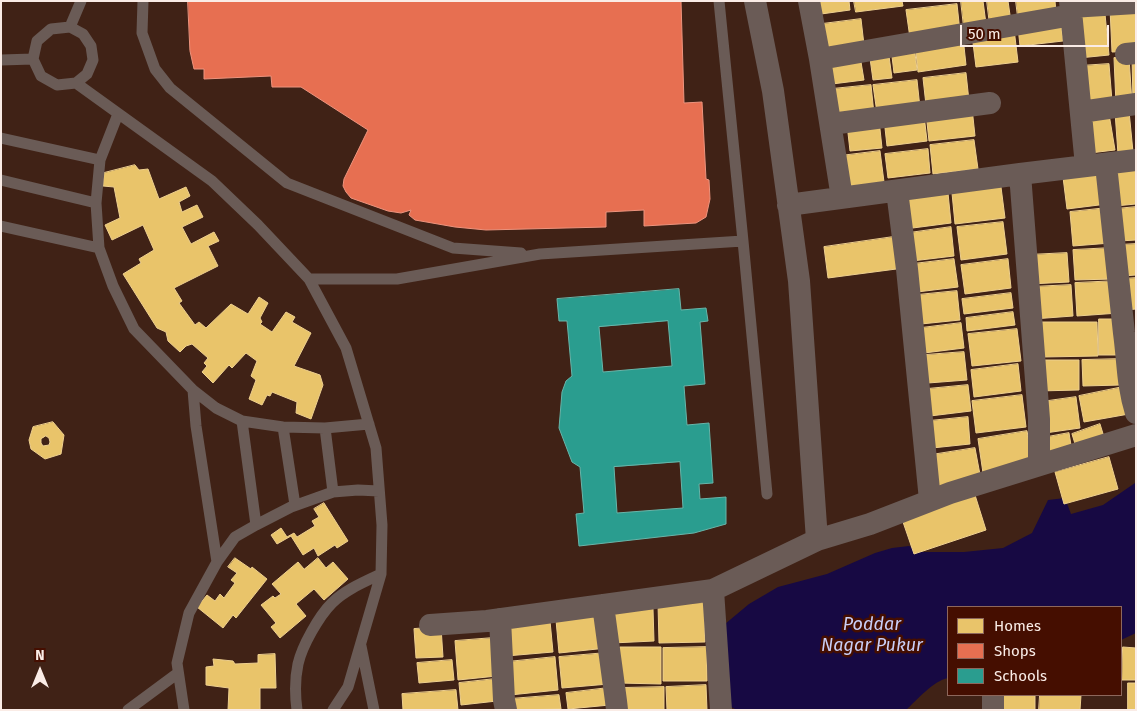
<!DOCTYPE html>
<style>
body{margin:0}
#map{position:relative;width:1137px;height:711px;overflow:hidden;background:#402216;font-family:"Fira Sans",sans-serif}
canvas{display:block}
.frame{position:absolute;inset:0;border:2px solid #faece6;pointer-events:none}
.legend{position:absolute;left:947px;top:606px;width:175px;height:90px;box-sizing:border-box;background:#450e00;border:1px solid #8d675c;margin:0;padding:6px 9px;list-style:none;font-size:15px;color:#faece6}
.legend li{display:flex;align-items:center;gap:10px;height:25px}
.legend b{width:25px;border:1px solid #8d675c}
.north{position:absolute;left:15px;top:646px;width:50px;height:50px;-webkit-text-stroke:4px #450e00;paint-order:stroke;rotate:0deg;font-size:14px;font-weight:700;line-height:20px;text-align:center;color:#faece6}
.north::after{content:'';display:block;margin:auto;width:18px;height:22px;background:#faece6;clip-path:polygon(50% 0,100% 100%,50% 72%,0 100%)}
.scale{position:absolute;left:960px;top:25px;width:149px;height:22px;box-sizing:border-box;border:2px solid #faece6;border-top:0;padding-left:6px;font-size:15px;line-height:18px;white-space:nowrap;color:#faece6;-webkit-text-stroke:4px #450e00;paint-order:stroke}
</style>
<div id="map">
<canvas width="1137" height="711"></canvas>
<div class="frame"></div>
<ul class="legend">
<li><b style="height:14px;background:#e9c46a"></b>Homes</li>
<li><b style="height:14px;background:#e76f51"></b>Shops</li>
<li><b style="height:14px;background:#2a9d8f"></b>Schools</li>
</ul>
<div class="north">N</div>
<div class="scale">50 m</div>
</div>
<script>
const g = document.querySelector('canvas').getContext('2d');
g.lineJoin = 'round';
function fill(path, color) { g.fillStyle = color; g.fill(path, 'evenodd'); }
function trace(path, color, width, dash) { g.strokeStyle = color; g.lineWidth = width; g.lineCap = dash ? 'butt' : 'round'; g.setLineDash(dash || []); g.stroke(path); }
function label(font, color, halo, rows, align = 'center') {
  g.font = font + ' "Fira Sans",sans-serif'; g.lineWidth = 5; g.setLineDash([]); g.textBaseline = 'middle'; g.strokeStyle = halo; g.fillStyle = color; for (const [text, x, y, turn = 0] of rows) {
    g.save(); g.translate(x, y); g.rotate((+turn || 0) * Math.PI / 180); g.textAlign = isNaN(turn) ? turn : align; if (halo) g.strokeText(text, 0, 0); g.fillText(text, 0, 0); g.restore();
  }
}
fill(new Path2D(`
 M1136,466V633L1121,640V607H948V678C933,681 917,700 906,710H737L731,707L725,624L749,604L778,587L827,574L875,553L892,548L909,546L922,552H964L1003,548L1032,533L1048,500L1065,498L1071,514L1103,505L1135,483Z`), '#170943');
const homes = new Path2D(`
 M812,1H849L850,10L814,15Z
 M854,1H902L903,6L856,12Z
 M961,1H983L986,24L964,27Z
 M987,1H1008L1011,22L990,25Z
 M1016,1H1055L1056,13L1018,17Z
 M957,4L960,32L910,38L906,10Z
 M1136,7V51L1112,52L1110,8Z
 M1105,14L1109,55L1079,58L1075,17Z
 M861,19L864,45L826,50L822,24Z
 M1061,22L1063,41L1020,46L1018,27Z
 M1014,29L1018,62L976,67L972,35Z
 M963,37L966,65L918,72L915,43Z
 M914,45L917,70L894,73L891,48Z
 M888,49L892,78L873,80L869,51Z
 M860,56L864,80L832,84L829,60Z
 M1136,56V102L1133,103L1132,57Z
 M1129,57L1132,104H1116L1114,58Z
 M1109,64L1112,101L1083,104L1080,66Z
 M966,73L969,101L926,105L923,78Z
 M917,80L920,108L877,113L873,85Z
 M871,85L874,114L835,119L832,89Z
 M972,108L975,136L929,141L926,113Z
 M1129,111L1133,152L1118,154L1115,112Z
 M1109,114L1115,150L1090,153L1085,118Z
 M924,115L927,141L887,146L884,119Z
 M879,120L882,148L850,151L847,124Z
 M974,140L978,169L933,174L930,145Z
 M928,149L930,173L888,178L885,154Z
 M880,151L884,182L843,187L840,156Z
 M135,165L139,170L148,169L159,199L186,187L190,196L179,202L182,212L197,205L203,217L182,227L191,244L214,232L219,241L208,246L218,266L174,288L182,301L179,303L195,325L199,322L206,328L231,304L248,314L259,297L268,303L260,318L262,322L260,324L272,332L286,312L295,317L292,322L311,333L294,366L320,375L323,385L311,419L296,413L297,402L272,392L270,396L267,395L262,405L249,399L256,380L251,376L257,361L246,353L232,368L229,365L213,383L202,372L207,366L204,363L208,358L192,344L186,346L180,352L168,341L166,332L157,328L123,274L141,263L139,259L154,250L143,225L112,240L105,225L120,218L114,187L103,186L104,173Z
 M1136,169V204L1115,206L1111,171Z
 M1104,172L1107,204L1067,209L1063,177Z
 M1001,187L1005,218L955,224L952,193Z
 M948,193L951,223L905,229L901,198Z
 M1136,207V240L1119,241L1116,209Z
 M1107,208L1111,243L1073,246L1070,212Z
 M1003,222L1007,254L961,260L957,227Z
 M951,227L954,256L912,261L909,233Z
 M900,236L904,268L828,278L824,247Z
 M1136,244V275L1122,276L1119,245Z
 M1111,248L1113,279L1075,280L1073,250Z
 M1067,253L1069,282L1029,284L1028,255Z
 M954,259L958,287L917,292L913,264Z
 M1008,259L1011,288L965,294L961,265Z
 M1136,278V309L1126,310L1123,279Z
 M1117,281L1119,313L1077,316L1075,283Z
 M1071,285L1073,316L1033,319L1031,287Z
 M957,291L960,320L921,324L917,295Z
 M1011,293L1013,308L964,314L962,299Z
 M1013,312L1015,325L967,331L966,318Z
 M1099,319H1121V355H1099Z
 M1042,322H1097L1098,356L1043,357Z
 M961,323L964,348L924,353L921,328Z
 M1017,329L1021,361L972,366L968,334Z
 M964,352L967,380L928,383L925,355Z
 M1121,359V385L1083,386L1082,360Z
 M1038,360H1079V390L1038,391Z
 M1018,364L1021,391L974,397L971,370Z
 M968,385L971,411L930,416L927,389Z
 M1123,387L1129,414L1084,422L1079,396Z
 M1022,395L1026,427L976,433L972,401Z
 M1076,397L1080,428L1045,433L1041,402Z
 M968,417L970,444L932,448L929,421Z
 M53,422L64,435L61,454L45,459L31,449L29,440L33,427ZM46,436L49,438L50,442L49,445L43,446L41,443V439Z
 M1100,424L1104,437L1076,447L1072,434Z
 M1027,431L1033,464L983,473L978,439Z
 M1069,433L1072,451L1046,456L1042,438Z
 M975,448L981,480L936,488L931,455Z
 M1109,457L1118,489L1064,504L1055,472Z
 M975,495L986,530L914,554L902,519Z
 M324,503L348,541L337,548L335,545L318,556L314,548L303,555L291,536L277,544L271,535L281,528L287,537L294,533L297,537L315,526L312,521L319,517L314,509Z
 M235,558L251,569L252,567L267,579L236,618L233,615L223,628L197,607L207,595L215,601L220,594L224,598L235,583L231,580L237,573L228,567Z
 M318,558L326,568L333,562L348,579L324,600L314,589L296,604L306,616L280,638L271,627L276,623L261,605L273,596L275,598L281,594L272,584L298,562L304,569Z
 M704,603L705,642L659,643L658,604Z
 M653,609L654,641L612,643L610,611Z
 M604,615L607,648L559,653L556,620Z
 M550,621L553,652L506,656L503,626Z
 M441,627L443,657L416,658L414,629Z
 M493,638L497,676L458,680L455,641Z
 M620,647H661V684L619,683Z
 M707,647V681H663V648Z
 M1123,647L1136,648V680H1122Z
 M606,653L609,684L562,688L559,657Z
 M275,654L276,688H260V710H228L229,688L206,685V667L214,666L213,659L233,661L235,664L258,663V655Z
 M555,657L558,690L510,695L507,662Z
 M452,660L454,680L419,683L417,663Z
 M495,679L497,701L461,705L459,683Z
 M1128,683H1136V710H1128Z
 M706,685L707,710H667L666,687Z
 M664,687V710H620V688Z
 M608,688L610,705L568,709L566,693Z
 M456,690L458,710H403L402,694Z
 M559,695L561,709L511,710L510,699Z
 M997,695H1035V710H997Z
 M1040,695H1081L1080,710H1039Z`);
fill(homes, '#e9c46a');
trace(homes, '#eed08f', 1);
const shops = new Path2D(`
 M188,1H681L684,103L702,102L706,179L709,180L710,199L706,217L696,223L644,226V210L606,212V227L486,230L455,227L415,220L409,215L411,210L401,213L388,211L351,198L346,192L343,186L344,179L368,130L301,87H272L271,76L204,79V69H194L190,51Z`);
fill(shops, '#e76f51');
trace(shops, '#ed947e', 1);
const schools = new Path2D(`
 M679,289L681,310L706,308L708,321L700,322L705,384L684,386L687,425L709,423L713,483L699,484L700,499L726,497V524L694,533L579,546L576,514L584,513L580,467L572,462L559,428L562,392L566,381L572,376L567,321H559L557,299ZM668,321L672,366L603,372L599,327ZM680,462L683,508L617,513L614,467Z`);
fill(schools, '#2a9d8f');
trace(schools, '#68b5a9', 1);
trace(new Path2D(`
 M143,1L142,33L155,69L170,88L287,183L453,248L521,253
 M70,27L81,1
 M1,60L33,59
 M76,83L87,74L93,60L91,46L83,34L70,27L51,29L37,41L33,59L41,76L57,85L76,83L212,181L258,225L309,279L346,348L376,448L382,525L381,574L348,687L333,710
 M118,114L100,160L96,203L99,248L113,286L134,329L193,390L196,426L217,562
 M1,138L100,160
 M1,180L96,203
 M1,226L99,248
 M743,241L767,494
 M309,279H397L540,254L743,241L719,1
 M193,390L216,408L242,421L283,427L325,428L369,424
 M242,421L256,525
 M283,427L295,505
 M325,428L333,492
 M361,646L374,710
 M128,710L178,673
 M184,710L177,663L189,613L217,562L235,537L256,525L291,507L333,492L358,490L379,491
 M297,710C295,695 295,678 298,664C302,646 319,616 332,603C345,590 364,582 381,574`), '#6a5b56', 11);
trace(new Path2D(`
 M755,1L773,91L799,281L817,540
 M809,1L820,59L842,198
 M1070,1L1086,166
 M1071,7L1136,3
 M1126,54L1136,53
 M820,59L1072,15
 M1081,112L1136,104
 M831,124L990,103
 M1106,165C1112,221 1118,277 1124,333C1128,362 1127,384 1136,413
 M1020,174L1039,419V464
 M897,191L907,269L930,500
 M788,205L1020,174L1136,160
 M713,590L721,710
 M603,605L616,701L617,710
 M500,619L504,700L506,710
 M430,625L487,621L713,590L817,540L870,524L950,493L1136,435
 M993,710V695`), '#6a5b56', 22);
label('italic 18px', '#c9cef6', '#450e00', [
 ["Poddar",872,625],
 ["Nagar Pukur",872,646]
]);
</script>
